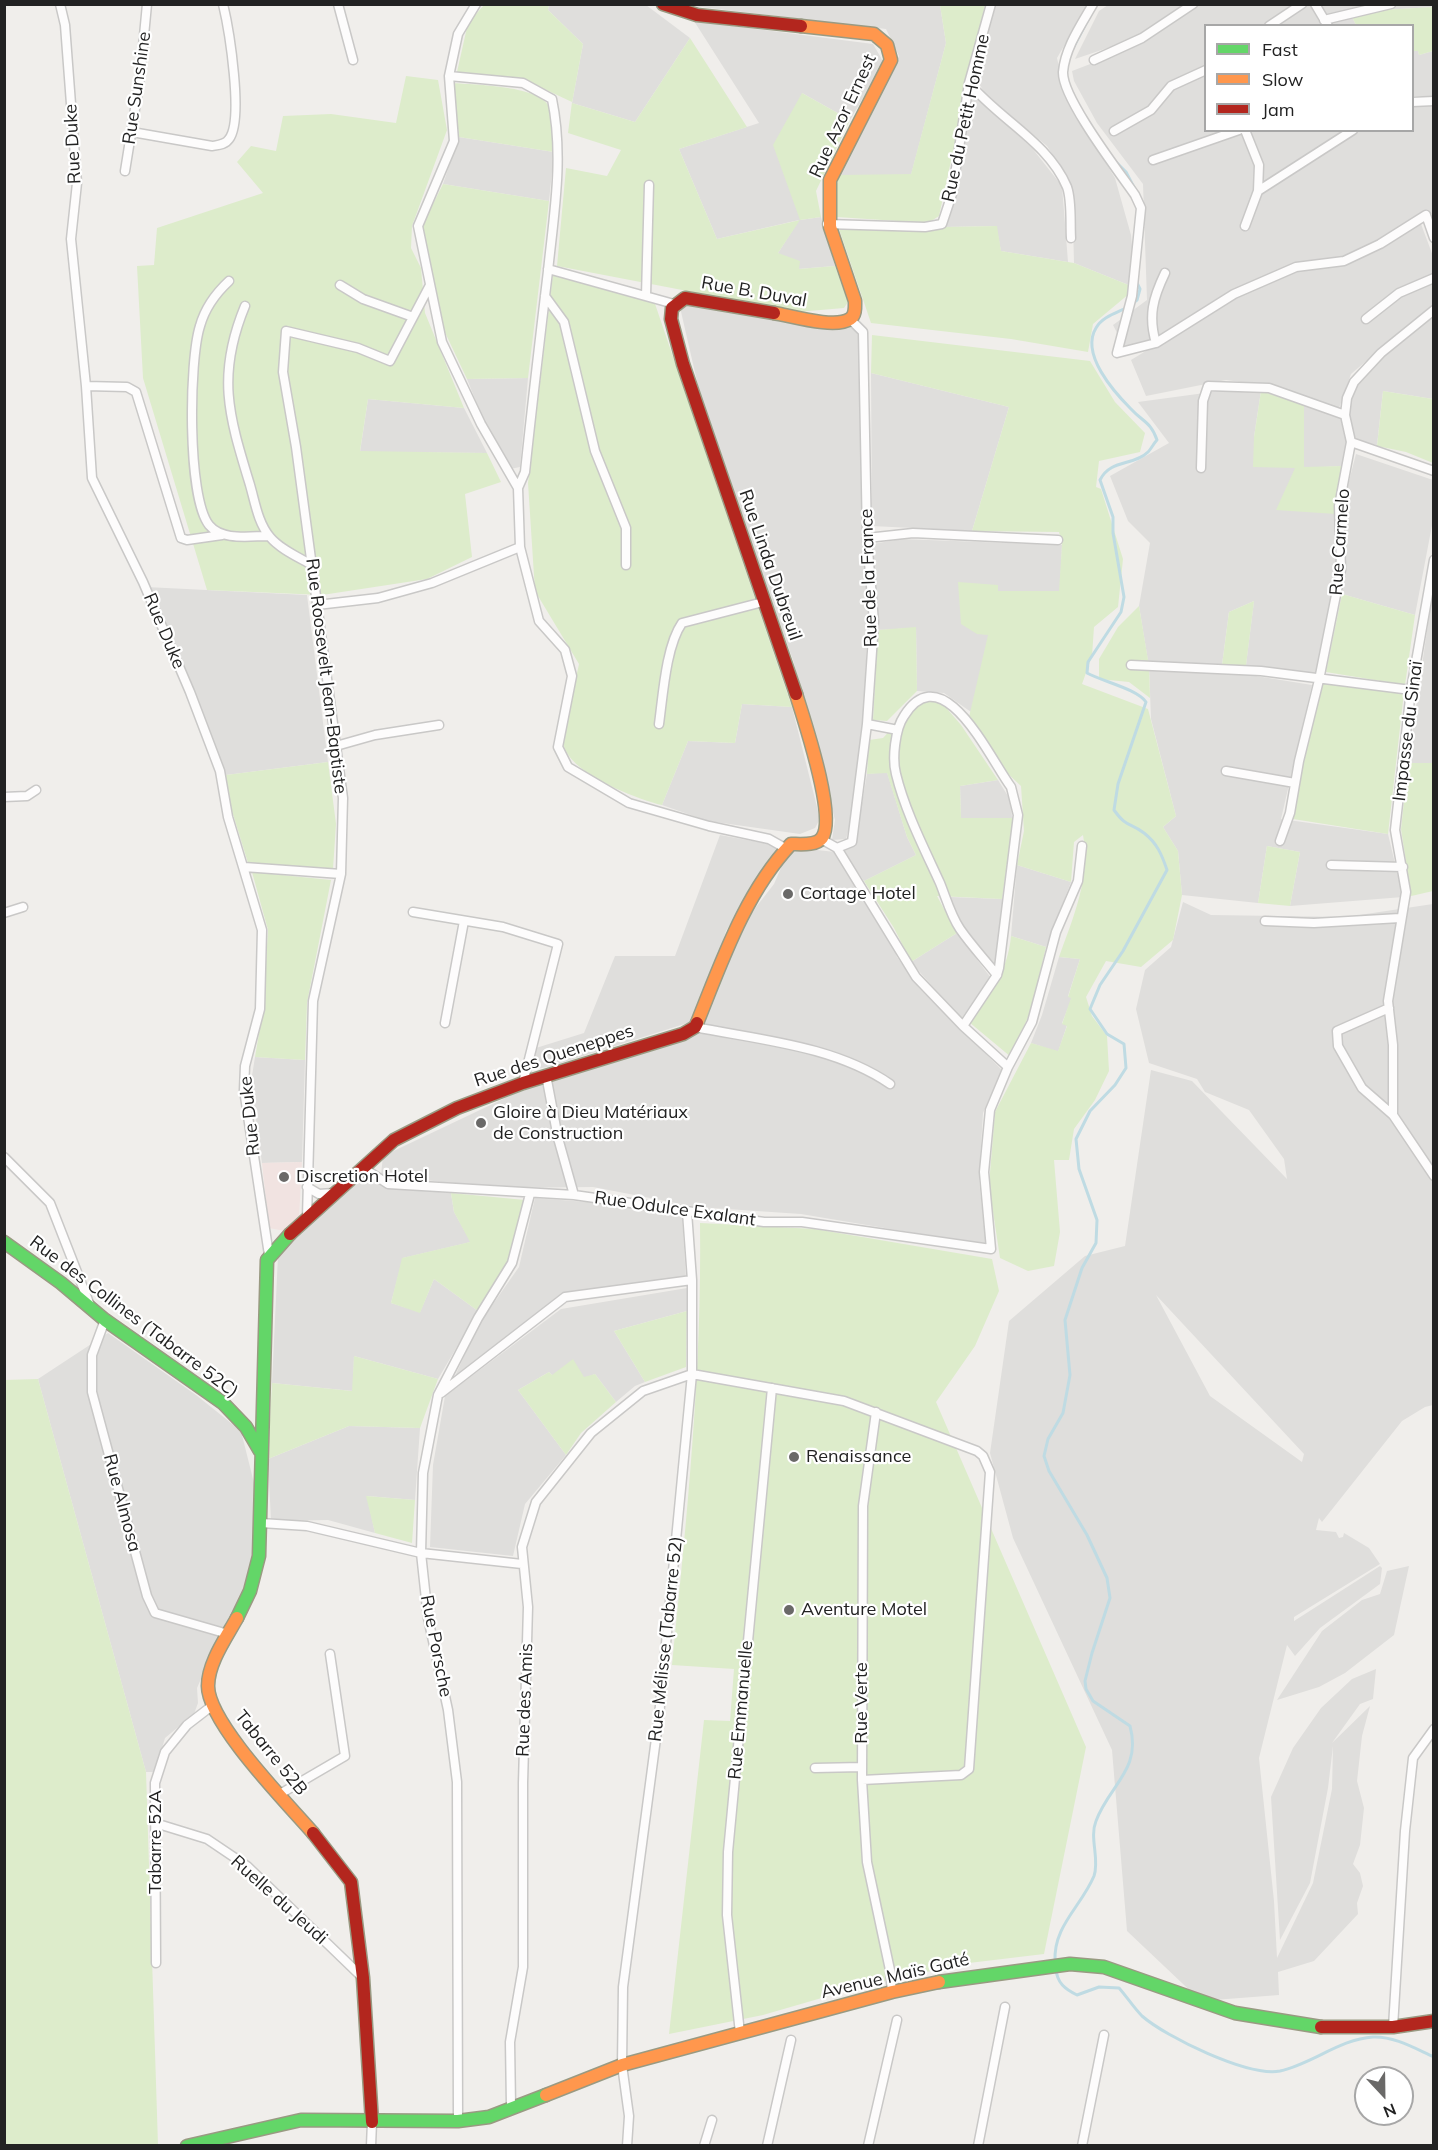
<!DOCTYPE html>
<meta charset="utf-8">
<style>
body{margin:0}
#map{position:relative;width:1438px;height:2150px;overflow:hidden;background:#f0eeeb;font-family:Mulish,sans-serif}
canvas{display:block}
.frame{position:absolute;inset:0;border:6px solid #222;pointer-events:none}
.legend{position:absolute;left:1204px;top:24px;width:210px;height:108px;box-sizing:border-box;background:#fff;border:2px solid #a7a7a7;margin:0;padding:8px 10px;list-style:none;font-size:18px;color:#222}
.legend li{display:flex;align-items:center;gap:12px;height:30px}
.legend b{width:30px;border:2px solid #a7a7a7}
.north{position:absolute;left:1354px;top:2066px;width:60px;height:60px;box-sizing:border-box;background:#fff;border:2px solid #a7a7a7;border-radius:50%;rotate:158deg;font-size:16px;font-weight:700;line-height:24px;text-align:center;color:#222}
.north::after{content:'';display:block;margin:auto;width:21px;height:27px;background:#6a6968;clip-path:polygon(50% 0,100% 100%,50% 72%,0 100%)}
</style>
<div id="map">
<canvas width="1438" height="2150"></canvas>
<div class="frame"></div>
<ul class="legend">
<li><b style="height:8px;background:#63d668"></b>Fast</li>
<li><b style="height:8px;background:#ff974d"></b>Slow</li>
<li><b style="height:8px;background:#b3261e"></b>Jam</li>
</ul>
<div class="north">N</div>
</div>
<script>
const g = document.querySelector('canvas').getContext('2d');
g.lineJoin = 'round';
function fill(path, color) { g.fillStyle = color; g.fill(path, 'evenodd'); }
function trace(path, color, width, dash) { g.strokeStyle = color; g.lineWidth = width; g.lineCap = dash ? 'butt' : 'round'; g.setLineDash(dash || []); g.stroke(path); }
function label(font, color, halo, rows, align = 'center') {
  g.font = font + ' Mulish,sans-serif'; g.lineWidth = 4.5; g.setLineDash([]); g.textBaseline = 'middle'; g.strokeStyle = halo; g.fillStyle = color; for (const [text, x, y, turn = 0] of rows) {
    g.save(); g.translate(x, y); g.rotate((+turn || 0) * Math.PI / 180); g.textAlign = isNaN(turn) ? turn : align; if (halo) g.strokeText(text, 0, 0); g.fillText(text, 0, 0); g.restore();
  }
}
fill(new Path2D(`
 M1433,4L1434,7L1365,11L1352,17L1356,25L1329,26L1317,5Z
 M549,5H646L690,38L635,122L572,103L583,44L548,10Z
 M684,5H940L946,43L911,175H840L899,56L886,29Z
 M996,5H1088L1057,58L1063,84L1082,124L1115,178L1131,235L1136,288L1074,263L1072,186L1047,146L986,95L975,77Z
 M1108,5H1185L1137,38L1075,59L1099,11Z
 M1194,5H1311L1321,25L1206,26V130H1412L1413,104L1433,106V214H1426L1344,258L1294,265L1232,291L1128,354L1113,325L1147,300L1143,184L1097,123L1074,81L1072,71L1119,53L1162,30Z
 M694,21L873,44L884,63L850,120L802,93L800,220L821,217L835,266L798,269L778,253L799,220L717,239L679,149L759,123Z
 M1412,51H1418L1419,55L1433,51V96H1413Z
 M971,92L1032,148L1062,186L1068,262L1001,251L996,226L945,227L956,196Z
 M459,137L554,152L549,201L443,184Z
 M1421,224L1433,256V304L1351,374L1339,408L1270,386L1226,380L1146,396L1131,360L1236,296L1297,269L1346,264Z
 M679,303L781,321H851L859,337L868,621L863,724L853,814L846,839L832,840L835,820L793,660L708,429Z
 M1433,313V399L1383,391L1377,445L1354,440L1348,409L1355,385L1382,355Z
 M871,373L1009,407L972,531L872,526Z
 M528,378L520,467L510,469L481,414L467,379Z
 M1227,390L1261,391L1254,437L1295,468L1336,514L1335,581L1315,675L1246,665L1254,601L1229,612L1222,665L1148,661L1139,606L1150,543L1128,521L1110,476L1169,443L1138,402Z
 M368,399L464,408L487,453L360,452Z
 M1304,405L1340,417L1347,445L1343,466L1303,468Z
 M1356,454L1433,480V520L1415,615L1342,594L1347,489Z
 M901,539L1062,545L1060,591H997L998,585L984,662L971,712L944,693L917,691L916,628L878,630L873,544Z
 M1433,586V763H1408L1431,603Z
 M146,587L307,595L328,762L226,775L201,707Z
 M1149,666L1256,676L1312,685L1281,819L1388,834L1403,897L1290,906L1300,852L1267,846L1258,903L1182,895L1178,851L1163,827L1176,816L1151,719Z
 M742,704L792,707L820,819L815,828L800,834L708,821L662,805L688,741L735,743Z
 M887,772L907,837L916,855L864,881L841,849L855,845L867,774Z
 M998,780L1011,801L1012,818H961L960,786Z
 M720,835L780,846L726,931L697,1020L552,1066L531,1070L536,1048L584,1033L615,956H675Z
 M790,847L835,852L888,932L897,957L919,988L1002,1070L983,1113L979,1180L986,1245L801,1214L697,1207L593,1187L495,1188L381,1175L383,1156L539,1082L701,1029L735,934L774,884Z
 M1017,865L1071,882L1046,947L1011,936Z
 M950,897L1002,899L1003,950L993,968L961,925Z
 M1183,902L1211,915L1346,917L1433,904V1405L1425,1407L1402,1421L1322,1522L1319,1518L1316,1530L1336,1532L1339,1538L1343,1537L1344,1533L1369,1548L1380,1564L1294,1617V1621L1380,1566L1382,1568L1380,1584L1320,1628L1295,1656L1287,1645L1259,1758L1274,1901L1277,1958L1313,1883L1332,1789L1333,1746L1328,1788L1310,1883L1280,1940L1271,1797L1293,1748L1321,1708L1352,1679L1376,1669L1373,1699L1360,1704L1332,1743L1370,1706L1362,1736L1357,1781L1364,1808L1360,1845L1353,1864L1360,1873L1363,1886L1357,1903L1358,1914L1314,1961L1278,1972L1279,1995L1201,2001L1127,1931L1112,1750L1013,1538L990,1453L1009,1321L1085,1256L1125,1246L1151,1070L1192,1081L1287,1179L1284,1159L1249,1110L1205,1092L1197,1079L1149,1063L1136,1009L1145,970L1171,947ZM1156,1295L1304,1454L1302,1462L1210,1396Z
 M957,933L991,978L961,1019L911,962Z
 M1059,957L1080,959L1068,996L1072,998L1062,1023L1067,1025L1058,1052L1031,1043L1042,1015Z
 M255,1057L305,1060L302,1162L262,1163L251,1082Z
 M360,1172L388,1188L451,1193L454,1212L471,1242L403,1258L391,1303L420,1312L434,1279L478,1311L438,1379L354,1356L353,1391L272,1383L278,1256Z
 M535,1198L600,1203L682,1216L686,1278L565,1293L454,1378L479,1324L519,1267Z
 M687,1288V1311L614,1331L645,1382L635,1386L616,1402L595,1374L585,1378L552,1375L549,1372L518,1390L566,1455L525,1504L513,1556L430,1547L433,1465L445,1396L561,1309Z
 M108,1333L196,1395L241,1431L258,1499L257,1562L246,1593L213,1651L197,1688L198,1703L194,1714L165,1738L155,1772H146L38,1379Z
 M349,1426L420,1428L415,1500L367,1496L375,1533L328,1520L271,1521L268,1459Z
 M1409,1566L1394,1635L1345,1673L1319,1687L1277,1700L1322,1631L1362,1600L1380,1594L1387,1571Z`), '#dfdedc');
fill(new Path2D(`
 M302,1162L299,1218L285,1231L269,1228L262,1163Z`), '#f1e3e1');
fill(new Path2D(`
 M484,5H549L548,10L583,44L572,103L635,122L690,38L747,127L679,149L717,239L800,220L773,145L802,93L850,120L816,191L821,217L800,220L778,253L800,261L799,269L835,266L848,302L844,308L797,312L557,266L566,168L607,176L621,150L568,133L572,102L523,79L457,72L468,23Z
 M940,5H985L939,216L928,223L837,217L832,197L840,175L911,174L946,43Z
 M1433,7V51L1419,55L1418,51H1413L1412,26L1356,25L1352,17L1365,11Z
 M406,76L438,80L447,130L412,226L411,248L421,268L425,313L464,408L368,399L360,451L487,453L501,482L465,494L472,557L427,579L322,595L207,590L143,378L137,266L154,265L157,228L263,193L237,162L251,146L276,151L283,116L331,114L396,123Z
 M453,83C474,85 543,85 550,109C554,122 553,139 554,152L459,137Z
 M443,184L549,201L528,378L467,379L442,326L422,226Z
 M997,226L1001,251L1074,263L1136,288L1093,324L1088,352L1011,339L871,323L839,229Z
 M553,274L652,295L792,707L742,704L735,743L688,741L662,805C636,799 566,772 563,742C562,730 576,679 579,664L535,591L528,483Z
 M872,335L1090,361L1115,402L1145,433L1140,452L1099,461L1096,487L1101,489L1123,559L1118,607L1094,627L1092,656L1082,684L1148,709L1176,816L1163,827L1178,851L1182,895L1173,940L1141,967L1106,961L1086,997L1092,1016L1107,1036L1109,1071L1095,1100L1074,1129L1069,1160H1054L1060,1232L1054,1266L1028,1271L1000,1258L989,1185L995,1112L1031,1043L1058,1051L1067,1026L1062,1024L1071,998L1068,997L1080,959L1059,957C1073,918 1091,877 1083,835L1074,842L1071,882L1017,865L1024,831L1021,786L989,756L969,717L988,635L977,634L961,624L958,582L998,585V591H1059L1062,545L1059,532L972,531L1009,407L871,373Z
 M1261,391L1304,405V467L1343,466L1336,514L1276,510L1295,468L1253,467L1254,437Z
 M1383,391L1433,399V463L1406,452L1377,446Z
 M1342,594L1415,615L1405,685L1326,672Z
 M1254,601L1246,665H1222L1229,612Z
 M1139,606L1149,666L1150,698L1129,682L1099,679V659L1118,627Z
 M916,627L917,691L887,721L873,720L878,630Z
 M1321,683L1404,692L1388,834L1293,819L1303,757Z
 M936,696L961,725L998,780L960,786L961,818H1012V828L1002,899L937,896L957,933L911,962L894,928L864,881L916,855L907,837L887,773L867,774L869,740L883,738L919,699Z
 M328,762L336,824L333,869L248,863L228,798L226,775Z
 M1408,763H1433V891L1407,897L1406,862L1401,829Z
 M1267,846L1300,852L1290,906L1258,903Z
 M252,872L331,880L307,1003L305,1060L255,1057L263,1010L268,930Z
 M1011,936L1046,947L1031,1010L1011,1057L969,1022C990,994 1008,971 1011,936Z
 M451,1193L525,1200L509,1260L478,1311L434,1279L420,1313L391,1303L402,1258L470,1242L454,1212Z
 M700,1223L815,1229L992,1259L999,1291L975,1346L936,1402L1086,1747L1044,1954L969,1963L870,1984L763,2015L669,2034L704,1720L730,1721L734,1669L672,1665C687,1517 702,1371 700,1223Z
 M687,1311L686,1367L645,1382L614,1331Z
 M354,1356L438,1379L420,1428L349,1426L268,1459L272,1383L352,1391Z
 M573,1359L584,1377L595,1374L616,1402L581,1433L566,1455L518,1390L549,1372L552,1375Z
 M38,1379L146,1772L158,2145H5L4,1380Z
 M366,1496L415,1500L412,1543L375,1533Z`), '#ddeccb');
trace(new Path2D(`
 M1073,48L1091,14
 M1115,161L1126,172L1138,195
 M1132,304L1137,300L1140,289L1136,281
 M1055,1962C1053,1926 1081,1907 1094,1876C1100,1859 1089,1838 1096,1821C1109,1785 1142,1770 1130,1726L1093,1701L1086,1689L1085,1681L1092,1653L1110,1598L1107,1578L1087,1535L1049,1471L1044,1456L1048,1439L1063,1413L1070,1375L1065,1320L1082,1268L1096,1243L1097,1220L1079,1169L1076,1139L1090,1111L1115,1085L1126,1068L1124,1044L1107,1034L1090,1009L1100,985L1123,951L1167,870C1162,855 1157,843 1144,833C1129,822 1127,828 1114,810L1118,784L1146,702C1137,689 1104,682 1087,673L1088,662L1121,612L1124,597L1113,533V517L1100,480C1110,459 1134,466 1148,452C1151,449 1154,443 1157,440C1151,422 1143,422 1131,409C1114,392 1080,354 1096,328C1102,317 1116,313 1126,308
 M1056,1969C1057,1983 1065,1989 1077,1995L1099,1987L1119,1988C1127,1997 1134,2008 1142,2016C1166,2037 1248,2077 1280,2071C1312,2064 1340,2039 1373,2037C1394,2036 1416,2049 1434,2057`), '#bfdbe3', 3);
const street = new Path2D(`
 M60,4L65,25L77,183L71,239L86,386L92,478L143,582L190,692L220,771L228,817L262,930L260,1009L245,1066L244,1090L269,1255
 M338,4L353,60
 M476,4L458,34L449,76L454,141L418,226L442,342L481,424L518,488L520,547L539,621L565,650L572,676L558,747L568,767L629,803L709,826L769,839L785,848
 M1093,4C1081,25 1065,48 1063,72C1062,98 1119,172 1135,195L1141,208L1132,296L1117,353L1156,343L1234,294L1296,267L1344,261L1380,244L1426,215L1434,238
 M1315,4L1328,26
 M1324,20L1391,4
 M1269,26L1302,4
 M1094,60L1142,38L1193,4
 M449,76L523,83L552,99C564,157 554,213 548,271C540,338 532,405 525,472L518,488
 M969,83C1000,120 1048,142 1067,187C1072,201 1070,223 1071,238
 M1412,102L1434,101
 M1245,130L1259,165L1258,191
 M1114,131L1151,110L1171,86L1206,70
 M132,132L212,146C218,145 225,145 229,139C244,120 229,29 223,4
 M1153,160L1239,130
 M125,171L140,78L147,4
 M827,224L925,227L942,224L952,194L969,83L991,4
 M1245,226L1258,191L1353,130
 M548,269L674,304
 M229,281C215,294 205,308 200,326C189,360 187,497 209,525C222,541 249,536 269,536
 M340,285L363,299L413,317
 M545,296L564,322L595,451L626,528V565
 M646,296L649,185
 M245,306C216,376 229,416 250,485C255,502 258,523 270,537C280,549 298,557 312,565
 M1366,319L1399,293L1434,278
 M1156,343C1148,316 1153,298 1165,273
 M86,386L127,387L136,392L181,538L187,540L222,535
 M1351,442L1434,471
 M1201,468L1203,401L1208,386L1269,388L1345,415
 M867,538L913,533L1058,540
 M317,605L378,598L432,583L520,547
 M1131,665L1261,671L1411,690
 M659,724C663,695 666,646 682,623L763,602
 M867,724L898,730
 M336,746L375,735L439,725
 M1226,771L1295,783
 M4,797L27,796L36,790
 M821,839L837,848L852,842L867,724L874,622L867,538L863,332L850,319
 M1280,841L1290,813L1299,761L1319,680L1341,570L1339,506L1351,442L1345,415L1347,398L1354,382L1381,353L1434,310
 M837,848L916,977L963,1026L1008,1067
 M1331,865L1403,867
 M244,867L341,874
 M413,912L503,927L558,944L523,1083
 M4,913L23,907
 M1265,921L1314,923L1400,918
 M1389,1008L1337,1031L1338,1046L1362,1088L1393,1115L1434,1176
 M445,1023L464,921
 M963,1026L997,975L999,968L1018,815L1011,787C990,759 943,654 904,716C895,729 892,759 896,774C905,811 924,848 940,883C946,898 951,916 960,929C971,945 985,960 997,975
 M695,1027C760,1040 835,1046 890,1084
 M546,1075L558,1138L574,1195
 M1393,1115V1045L1388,1001L1406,892L1395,830L1411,690L1434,560
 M4,1157L50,1203L91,1308
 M362,1167L388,1184L574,1195L764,1222H802L991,1249L984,1172L990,1110L1008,1067L1032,1022L1056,932L1078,881L1082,846
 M307,1187L319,1194L333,1193
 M307,1217L313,1001L341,874L343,798L296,447L283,372L286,331L358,348L390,361L430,285
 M105,1320L92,1355V1392L147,1596L155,1613L228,1634
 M441,1393L565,1297L692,1280
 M876,1412L863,1506L862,1780L867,1862L890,1970L892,1992
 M261,1523L307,1526L421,1553L522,1564
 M815,1768L862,1767
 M280,1794L345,1756L330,1654
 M155,1823L207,1839L247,1866L363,1978
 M156,1963L155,1783L165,1752L187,1725L213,1705
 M1393,2027L1405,1831L1413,1758L1434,1729
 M740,2033L727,1915L728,1852L772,1388
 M511,2106L510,2042L523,1967V1783L528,1607L522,1547L536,1502L591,1433L643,1391L692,1374L844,1401L977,1451L983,1456L990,1472L969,1769L961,1775L862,1780
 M458,2121L457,1782L448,1710L428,1618L421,1553L423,1473L438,1395L478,1318L512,1263L530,1194
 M371,2146L372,2122
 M627,2146L629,2116L622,2065L623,1987L659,1716L692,1374V1280L687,1212
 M704,2146L712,2120
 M767,2146L791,2040
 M868,2146L897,2020
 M978,2146L1005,2007
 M1082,2146L1104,2035`);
const fast = new Path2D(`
 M4,1242L61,1283L105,1320L223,1403L246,1427L260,1451
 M237,1618L250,1591L259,1556L267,1260L290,1234
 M939,1982L1070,1964L1104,1967L1235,2013L1321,2027
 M187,2146L301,2120L458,2121L489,2117L546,2095`);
const slow = new Path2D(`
 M774,313C792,316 835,329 850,319C856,315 855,307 855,301L830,227V180L891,60L887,45L874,34L801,26
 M697,1023C722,961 745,893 791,844C800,844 816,846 822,838C837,817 804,720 796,694
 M237,1618C226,1638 208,1663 208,1686C208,1723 288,1804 313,1833
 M546,2095L622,2065L892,1992L939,1982`);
const jam = new Path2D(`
 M663,4L697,15L801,26
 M774,313L685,298L672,308L671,319L683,364L796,694
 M290,1234L394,1140L457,1108L523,1083L683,1034L695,1027L697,1023
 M313,1833L351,1882L363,1978L372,2122
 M1321,2027H1393L1434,2021`);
trace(street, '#c9c8c7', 11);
trace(fast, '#999a82', 15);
trace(slow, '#999a82', 15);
trace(jam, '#999a82', 15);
trace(street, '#fdfcfc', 8);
trace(fast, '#63d668', 12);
trace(slow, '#ff974d', 12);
trace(jam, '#b3261e', 12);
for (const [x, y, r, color] of [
 [788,894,6,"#6a6968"],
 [481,1123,6,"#6a6968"],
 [284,1177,6,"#6a6968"],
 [794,1457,6,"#6a6968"],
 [789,1610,6,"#6a6968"]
]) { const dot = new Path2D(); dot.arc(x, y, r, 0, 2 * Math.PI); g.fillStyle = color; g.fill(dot); trace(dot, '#fff', 2); }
label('18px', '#222', '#fff', [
 ["Rue Sunshine",137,88,-82],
 ["Rue Azor Ernest",843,116,-65],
 ["Rue du Petit Homme",966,118,-78],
 ["Rue Duke",73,144,-93],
 ["Rue B. Duval",754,292,10],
 ["Rue Carmelo",1340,542,-86],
 ["Rue Linda Dubreuil",770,565,71],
 ["Rue de la France",869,578,-92],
 ["Rue Duke",164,631,67],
 ["Rue Roosevelt Jean-Baptiste",326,676,83],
 ["Impasse du Sinaï",1408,731,-83],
 ["Rue des Queneppes",554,1056,-18],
 ["Rue Duke",250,1116,-96],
 ["Rue Odulce Exalant",675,1209,8],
 ["Rue des Collines (Tabarre 52C)",134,1317,37],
 ["Rue Almosa",122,1503,75],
 ["Rue Mélisse (Tabarre 52)",666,1639,-84],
 ["Rue Porsche",436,1646,79],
 ["Rue des Amis",525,1700,-88],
 ["Rue Verte",862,1703,-90],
 ["Rue Emmanuelle",741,1710,-85],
 ["Tabarre 52B",271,1753,51],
 ["Tabarre 52A",156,1842,-90],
 ["Ruelle du Jeudi",279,1900,42],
 ["Avenue Maïs Gaté",895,1976,-13]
]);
label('18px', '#222', '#fff', [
 ["Cortage Hotel",800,894],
 ["Gloire à Dieu Matériaux",493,1113],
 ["de Construction",493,1134],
 ["Discretion Hotel",296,1177],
 ["Renaissance",806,1457],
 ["Aventure Motel",801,1610]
], 'left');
</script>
